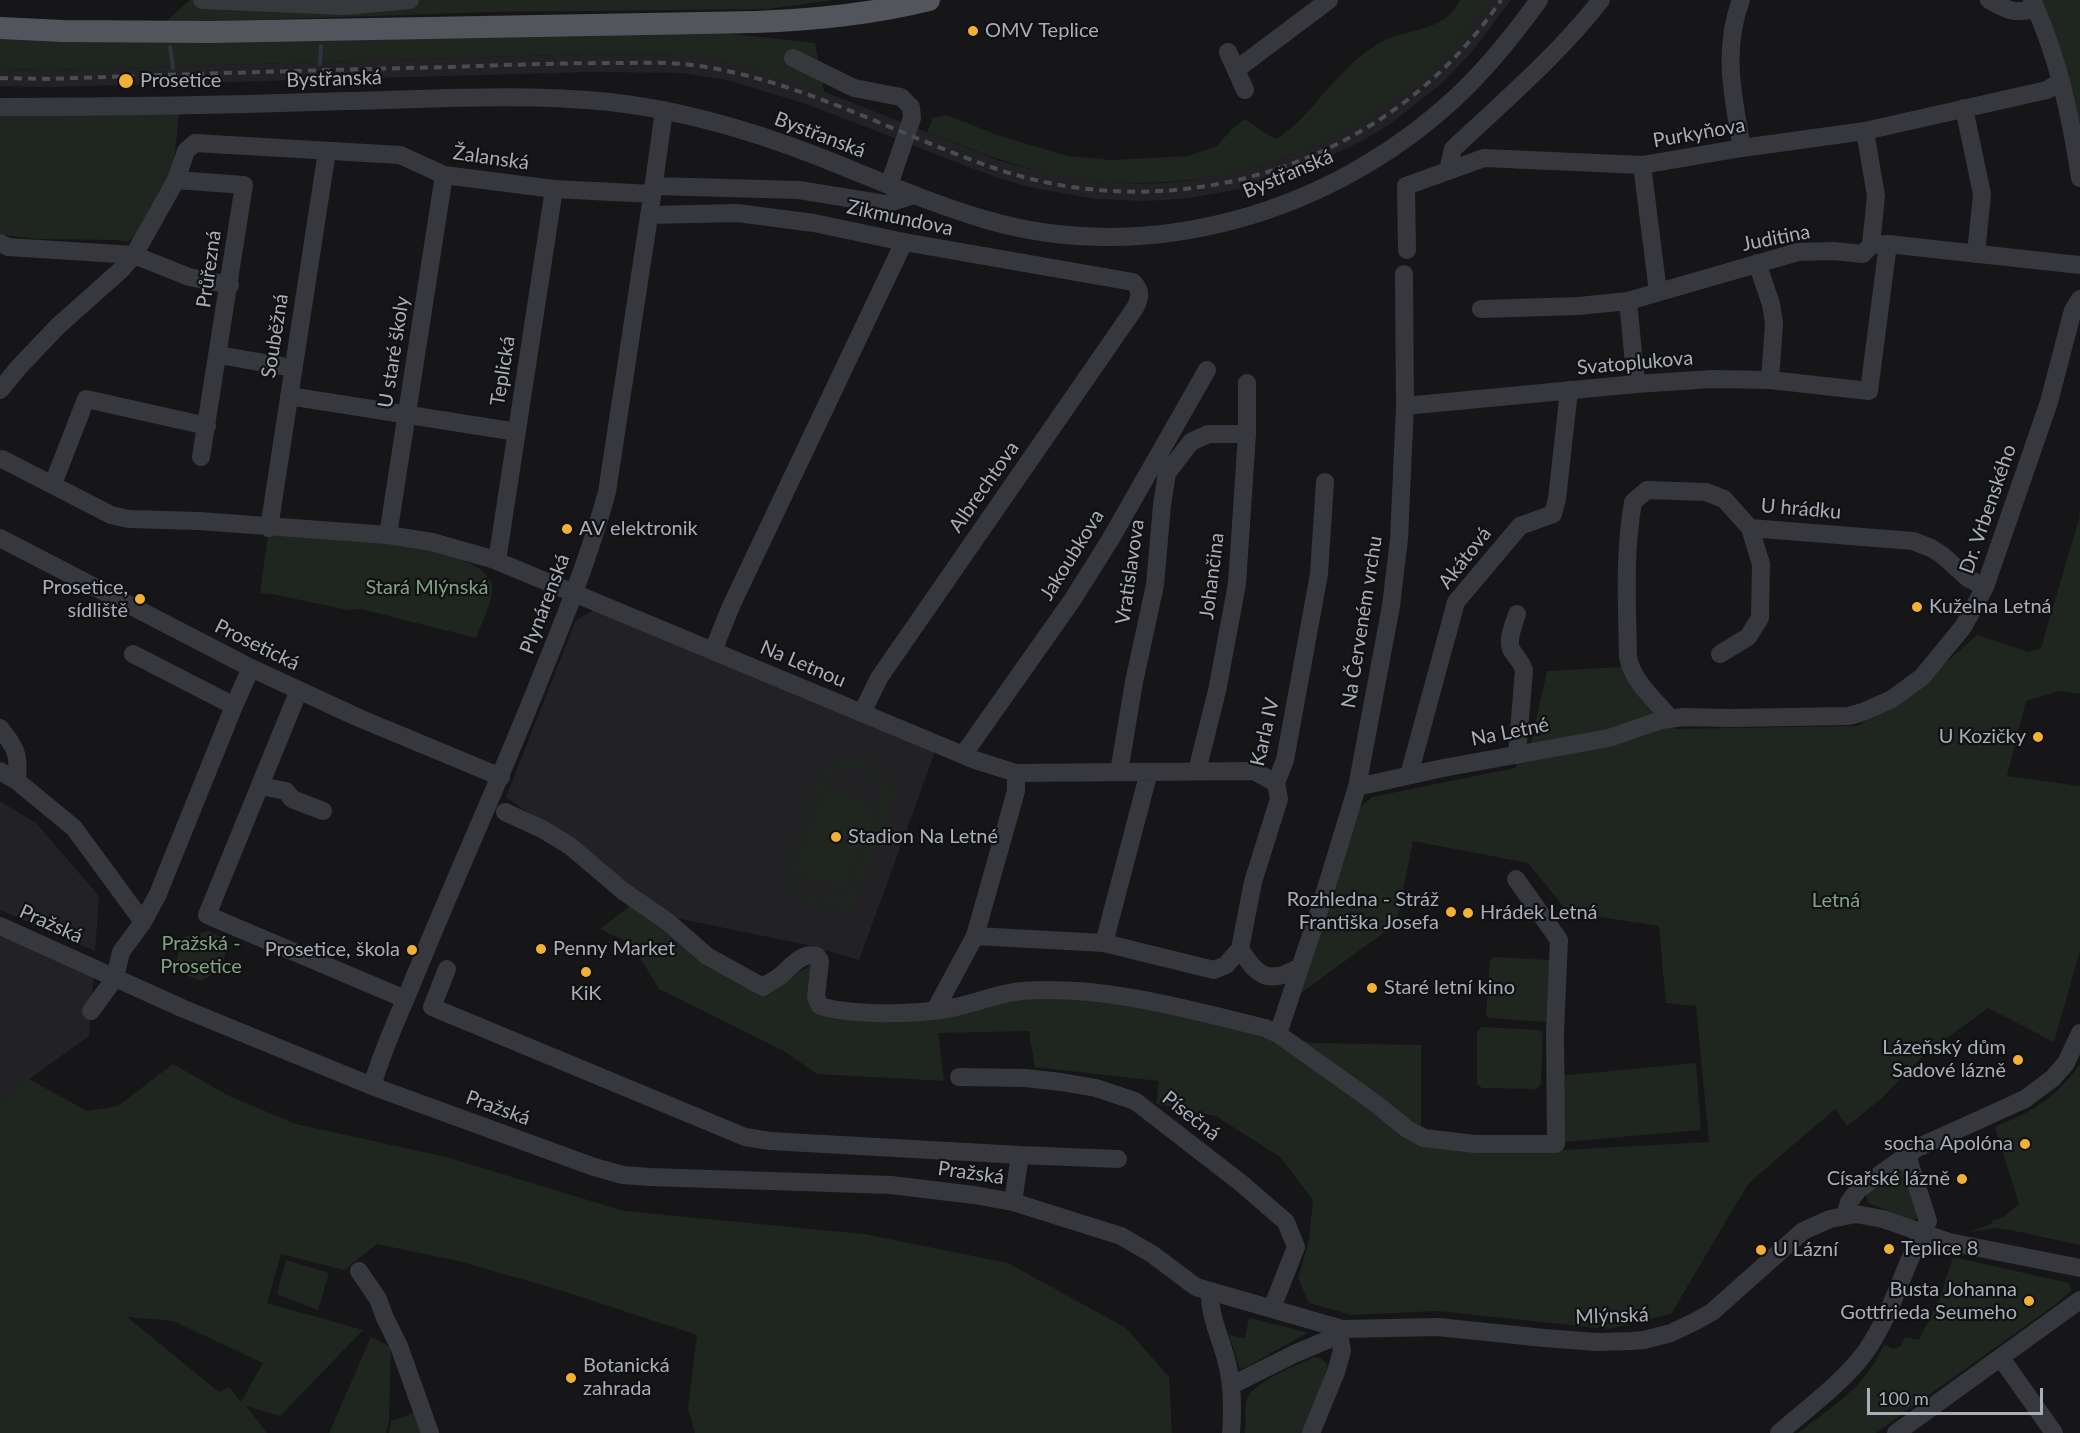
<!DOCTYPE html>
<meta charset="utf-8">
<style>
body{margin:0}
#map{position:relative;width:2080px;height:1433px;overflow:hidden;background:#161618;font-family:Lato,sans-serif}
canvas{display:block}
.scale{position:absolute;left:1867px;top:1388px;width:176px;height:27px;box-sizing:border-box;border:3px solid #a8adb8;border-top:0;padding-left:8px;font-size:18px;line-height:21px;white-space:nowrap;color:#a8adb8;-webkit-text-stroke:4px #111113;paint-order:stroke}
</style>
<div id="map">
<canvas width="2080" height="1433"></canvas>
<div class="scale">100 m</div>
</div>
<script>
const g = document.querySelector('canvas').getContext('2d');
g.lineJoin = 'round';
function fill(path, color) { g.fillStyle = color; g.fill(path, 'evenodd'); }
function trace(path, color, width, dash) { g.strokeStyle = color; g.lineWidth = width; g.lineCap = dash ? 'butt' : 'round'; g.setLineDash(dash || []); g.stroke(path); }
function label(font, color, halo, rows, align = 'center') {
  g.font = font + ' Lato,sans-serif'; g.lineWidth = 4.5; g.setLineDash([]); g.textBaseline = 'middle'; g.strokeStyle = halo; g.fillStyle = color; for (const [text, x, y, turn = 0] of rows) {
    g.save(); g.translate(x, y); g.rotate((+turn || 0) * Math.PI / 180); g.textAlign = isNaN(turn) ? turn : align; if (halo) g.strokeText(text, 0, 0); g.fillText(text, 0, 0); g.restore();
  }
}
fill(new Path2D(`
 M1490,0H1511L1471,53L1441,84L1390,124L1360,142L1298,171L1245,188L1189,198L1165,200L1142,201L1095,199L1029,187L995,177L809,105L727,80L682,73L591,72L50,87L0,86V69L50,70L591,54L683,55L731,63L815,88L1000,161L1034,170L1096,181L1142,184L1164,183L1187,181L1254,167L1292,155L1351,127L1380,109L1429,71L1459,41Z
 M594,610L935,752L859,960L807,945L676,918L506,797L576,620Z
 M0,801L36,823L99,896L95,951L0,910Z
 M0,930L94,971L89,1036L0,1100Z`), '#222225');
fill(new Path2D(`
 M190,0H833L769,9L492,12L164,23Z
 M1460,0H1490C1403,132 1234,201 1079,179C1026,172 977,151 927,132L933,118L947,115L1000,136L1068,156L1110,160L1188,156L1217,146L1232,129L1245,119C1257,126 1264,135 1277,139C1285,132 1294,126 1302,118C1327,92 1349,59 1382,42C1411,26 1443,34 1460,0Z
 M2041,0H2080V136Z
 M696,30L815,43L824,92L731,63L683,55L591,54L50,70L0,69V36Z
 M0,114H179L175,152L171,171L135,236C130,242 126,243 118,240L40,239L0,235Z
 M2080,507V694L2059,691L2026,701L2007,776L2080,786V951L2054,1042L1988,1008L1924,1055L1881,1099L1847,1126L1835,1109L1748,1184L1671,1314L1609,1329L1437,1311L1352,1315L1309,1303L1298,1278L1309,1240L1313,1200L1280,1157L1216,1116L1156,1104L1159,1081L1035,1067L1029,1031L938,1033L944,1081L817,1074L784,1051L659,989L632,944L600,929L631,905L760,996L814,963L813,1014L929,1017L1023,996H1096L1312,1043L1421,1045V1142L1544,1151L1709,1142L1696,1006L1666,1003L1659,926L1568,912L1528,863L1413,841L1396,924L1298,995L1357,810L1372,797L1515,768L1531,743L1547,671L1622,667L1675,729L1857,726L1902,702L1977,635L2029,652L2041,648L2079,519Z
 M268,535C311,538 473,539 491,582C496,596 481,625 476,638L361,609L348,610L272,594L260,593Z
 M848,760C868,761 880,770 888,789L889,786L898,789L848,915L840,912L845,900C816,914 787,898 786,865L820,777L832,765ZM853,767C897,774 879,813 869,840C863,855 857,870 851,885C834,907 796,903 792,871C791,859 822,781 831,773C837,768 845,767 853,767Z
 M826,787L878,807L843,891L794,871V868Z
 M208,931L229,941L221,969L201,981L173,970L184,937Z
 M1494,957L1549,960V1018L1545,1022L1489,1018L1486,1016L1490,960Z
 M1482,1027L1539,1030L1543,1034L1541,1084L1536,1089L1482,1088L1477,1084V1032Z
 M1696,1063L1701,1130L1563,1142L1558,1076Z
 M173,1064L229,1096L296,1124L446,1157L624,1211L864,1234L1008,1263L1126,1328L1169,1377L1172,1433H695L688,1408L697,1335L563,1291L458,1261L377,1244L344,1270L281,1254L267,1303L363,1330L280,1416L246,1406L267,1433H0V1100L29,1079L87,1111L118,1106ZM127,1317L173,1321L263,1363L241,1402L229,1387L219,1392Z
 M2080,1064V1245L2020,1232L1997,1228L1969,1232L1991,1224L1992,1221L2005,1216L2019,1204L1995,1127C2033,1111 2056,1098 2080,1064Z
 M1902,1170H1904L1918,1219L1912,1220L1868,1203L1866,1194Z
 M1953,1257L2069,1283L2072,1290L2056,1304L1876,1433H1798C1835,1404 1863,1390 1884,1345L1893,1349L1900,1347L1905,1337L1919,1340L1940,1298Z
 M286,1260L329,1273L318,1310L277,1294Z
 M1249,1318L1301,1331L1307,1333L1248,1366L1240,1369L1229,1335L1245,1338Z
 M371,1337L391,1347L389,1420L386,1433H329Z
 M1314,1357L1321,1358L1327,1364L1328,1375L1306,1433H1245C1246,1422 1244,1410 1247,1400C1252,1382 1298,1365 1314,1357Z
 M419,1411L425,1433H389L391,1421Z`), '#1e261f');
trace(new Path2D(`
 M170,47L173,68
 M320,64L321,46`), '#2c353c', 4);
trace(new Path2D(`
 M202,0L345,6L410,0
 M1741,0C1722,50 1733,97 1742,148
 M1989,0C2008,11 2015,14 2036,9
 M2032,0C2058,56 2071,117 2080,178
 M1228,52L1245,90
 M793,58L854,88L901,97L911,107L912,118L889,185
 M1237,69L1329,0
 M0,107C116,107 231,105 346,101C434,99 523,93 610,102C681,110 750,130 817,156C873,178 928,203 987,220C1149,267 1330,213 1453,100C1486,70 1513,36 1539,0
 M1964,108L1982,194L1976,254
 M1865,131L1876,196L1871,245
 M1642,165L1658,292
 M1448,171L1453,149C1504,101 1558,55 1601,0
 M176,180L244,185L201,457
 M654,186L799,190L885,204L915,195
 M649,215L737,213L814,223L904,242L1133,282C1142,291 1140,298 1135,308L879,678L862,713
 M0,243L8,247L134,255L189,277L230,285
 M1407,250L1406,186L1484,158L1642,165L1742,148L1865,131L2047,90L2061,81
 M1757,263L1771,304L1774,323L1770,380
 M1628,301L1636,384
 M1481,309L1579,306L1628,301L1798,252L1833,251L1863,254L1871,245L1888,244L2080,265
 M219,355L293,368
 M0,390L19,367L58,326L122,269L134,255L176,180L186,151L195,143L400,155L444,175L554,189L652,194
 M289,396L517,432
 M1405,406L1636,384L1712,379L1770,380L1869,391L1888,244
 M2,459L111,515L129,519L199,521L388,535L432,542L492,559L975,760L1016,773L1254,771L1276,783
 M53,484L86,399L207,426
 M269,528L327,151
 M388,535L444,175
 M0,538L251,668L359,718L501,777
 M497,561L554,189
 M1517,614C1514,624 1507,639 1511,649C1515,656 1521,661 1524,670L1517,755
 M713,651L731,606L904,242
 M133,654L234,706
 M1720,654L1748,637L1760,618L1761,564L1750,528
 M299,690L207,915L405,999
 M1671,719C1656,701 1632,681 1628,657C1627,605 1624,553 1633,502L1647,490L1706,492L1724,499L1750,528L1913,541L1931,548L1942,555L1969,579L1985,587
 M0,728C17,749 19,755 17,781
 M963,755L1073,599L1110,540L1207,370
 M0,771L17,781L74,828L143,922L121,952L115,978L91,1011
 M1197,771L1217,691L1237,584L1247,434V383
 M1119,772L1134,682L1155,585L1162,505L1167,473L1191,442L1208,434H1247
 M1409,775L1456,602L1520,526L1553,514L1557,499L1569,390
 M260,786L286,791L292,799L323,811
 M1357,787L1443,768L1609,738L1661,720L1684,717L1731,718L1849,716L1863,712L1892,699L1922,677L1963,627L1985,587L2049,402L2073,310L2080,299
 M505,812L542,829L570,846L623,891L668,922L707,956L763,987C768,983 775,980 780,976C791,967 801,952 817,956L820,961L816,997L820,1006C853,1016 926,1015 960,1006C981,1001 1001,993 1022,991C1104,985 1186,1009 1265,1028L1278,1034L1375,1103L1407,1129L1424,1138L1475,1144H1556L1555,1031L1559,940L1516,879
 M143,922L158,894L234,706L251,668
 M0,926L184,1009L372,1086L594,1167L623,1175L650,1177L891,1185L974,1195L1013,1202L1121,1236L1152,1254L1196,1287L1342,1329L1438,1327L1544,1338L1597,1342L1631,1341L1644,1340L1671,1333L1696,1321L1712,1312L1803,1231L1830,1219L1856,1214L1883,1219L1949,1242L2080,1268
 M975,936L1104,943L1214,970L1226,965L1240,949
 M1104,943L1149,772
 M1300,967C1268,985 1258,977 1240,949L1253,882L1279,799L1276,783L1285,760L1319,574L1325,482
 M447,969L432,1007L745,1137L770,1141L1020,1155
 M935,1010L975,936L1016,791V773
 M1278,1034L1320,908L1357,787L1391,606L1399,539L1405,406L1404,274
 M959,1077L1025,1078L1061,1082L1096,1088L1135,1101L1241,1183L1286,1222L1296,1247L1272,1308
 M372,1086C383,1048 400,1013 415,976C455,878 499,782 538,684C564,620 589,558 607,492L653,190L664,110
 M1013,1202L1020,1155L1118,1159
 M1845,1216L1849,1202L1858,1190L1917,1148L2025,1099L2053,1078L2066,1063L2080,1033
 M359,1271L378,1299L385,1318L399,1346L430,1433
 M1210,1292C1209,1314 1220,1337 1226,1359C1233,1384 1233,1408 1231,1433
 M2001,1358L2054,1433
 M1232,1385L1294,1354L1339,1335L1342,1329
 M1311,1433L1336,1372L1342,1351L1339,1335
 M1779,1433C1805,1410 1843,1382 1864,1354C1893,1314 1904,1264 1928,1221L1907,1155
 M1896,1433L2080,1300`), '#37383d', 18);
trace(new Path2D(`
 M0,28L63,31L210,32L755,22C813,20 872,14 929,0`), '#53555c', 22);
trace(new Path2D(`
 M0,78L50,79C184,74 318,70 451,67C505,65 559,63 613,63C636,63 660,62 683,64C792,75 894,134 997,169C1181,231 1392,163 1501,0`), '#4a4c52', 4, [8, 6]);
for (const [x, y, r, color] of [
 [973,31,6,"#f2b134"],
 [126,81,8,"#f2b134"],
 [567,529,6,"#f2b134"],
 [140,599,6,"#f2b134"],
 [1917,607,6,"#f2b134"],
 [2038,737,6,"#f2b134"],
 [836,837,6,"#f2b134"],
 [1451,912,6,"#f2b134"],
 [1468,913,6,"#f2b134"],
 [541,949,6,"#f2b134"],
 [412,950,6,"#f2b134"],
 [586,972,6,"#f2b134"],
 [1372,988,6,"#f2b134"],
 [2018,1060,6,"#f2b134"],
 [2025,1144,6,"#f2b134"],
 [1962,1179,6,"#f2b134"],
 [1889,1249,6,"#f2b134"],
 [1761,1250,6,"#f2b134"],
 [2029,1301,6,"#f2b134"],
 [571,1378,6,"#f2b134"]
]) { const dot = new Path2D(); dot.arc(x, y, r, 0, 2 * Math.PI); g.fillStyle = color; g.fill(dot); trace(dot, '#111113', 2); }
label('20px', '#a8adb8', '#111113', [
 ["OMV Teplice",985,31],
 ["Prosetice",140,81],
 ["AV elektronik",579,529],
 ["Prosetice,",128,588,"right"],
 ["sídliště",128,611,"right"],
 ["Kuželna Letná",1929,607],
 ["U Kozičky",2026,737,"right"],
 ["Stadion Na Letné",848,837],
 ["Rozhledna - Stráž",1439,900,"right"],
 ["Františka Josefa",1439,923,"right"],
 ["Hrádek Letná",1480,913],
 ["Penny Market",553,949],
 ["Prosetice, škola",400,950,"right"],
 ["Staré letní kino",1384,988],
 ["KiK",586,994,"center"],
 ["Lázeňský dům",2006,1048,"right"],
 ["Sadové lázně",2006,1071,"right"],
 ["socha Apolóna",2013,1144,"right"],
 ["Císařské lázně",1950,1179,"right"],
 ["Teplice 8",1901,1249],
 ["U Lázní",1773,1250],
 ["Busta Johanna",2017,1290,"right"],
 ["Gottfrieda Seumeho",2017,1313,"right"],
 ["Botanická",583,1366],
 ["zahrada",583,1389]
], 'left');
label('20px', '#a8adb8', '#111113', [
 ["Bystřanská",334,79,-2],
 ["Purkyňova",1699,133,-10],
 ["Bystřanská",820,135,21],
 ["Žalanská",491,158,8],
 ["Bystřanská",1288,174,-23],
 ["Zikmundova",900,218,12],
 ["Juditina",1776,238,-11],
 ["Průřezná",209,269,-82],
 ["Souběžná",275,336,-81],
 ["U staré školy",394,352,-81],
 ["Svatoplukova",1635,363,-5],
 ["Teplická",503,371,-81],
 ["Albrechtova",984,487,-55],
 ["U hrádku",1801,509,5],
 ["Dr. Vrbenského",1988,509,-71],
 ["Jakoubkova",1072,555,-58],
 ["Akátová",1465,558,-52],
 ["Vratislavova",1130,572,-82],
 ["Johančina",1212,576,-83],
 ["Plynárenská",545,604,-69],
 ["Na Červeném vrchu",1362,622,-81],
 ["Prosetická",257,645,26],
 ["Na Letnou",803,664,23],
 ["Karla IV",1265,732,-77],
 ["Na Letné",1510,732,-11],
 ["Pražská",51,924,24],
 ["Pražská",498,1108,20],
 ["Písečná",1191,1116,38],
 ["Pražská",971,1173,8],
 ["Mlýnská",1612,1316,-2]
]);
label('20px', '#7fa381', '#111113', [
 ["Stará Mlýnská",427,588],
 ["Letná",1836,901],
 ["Pražská -",201,944],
 ["Prosetice",201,967]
]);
</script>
